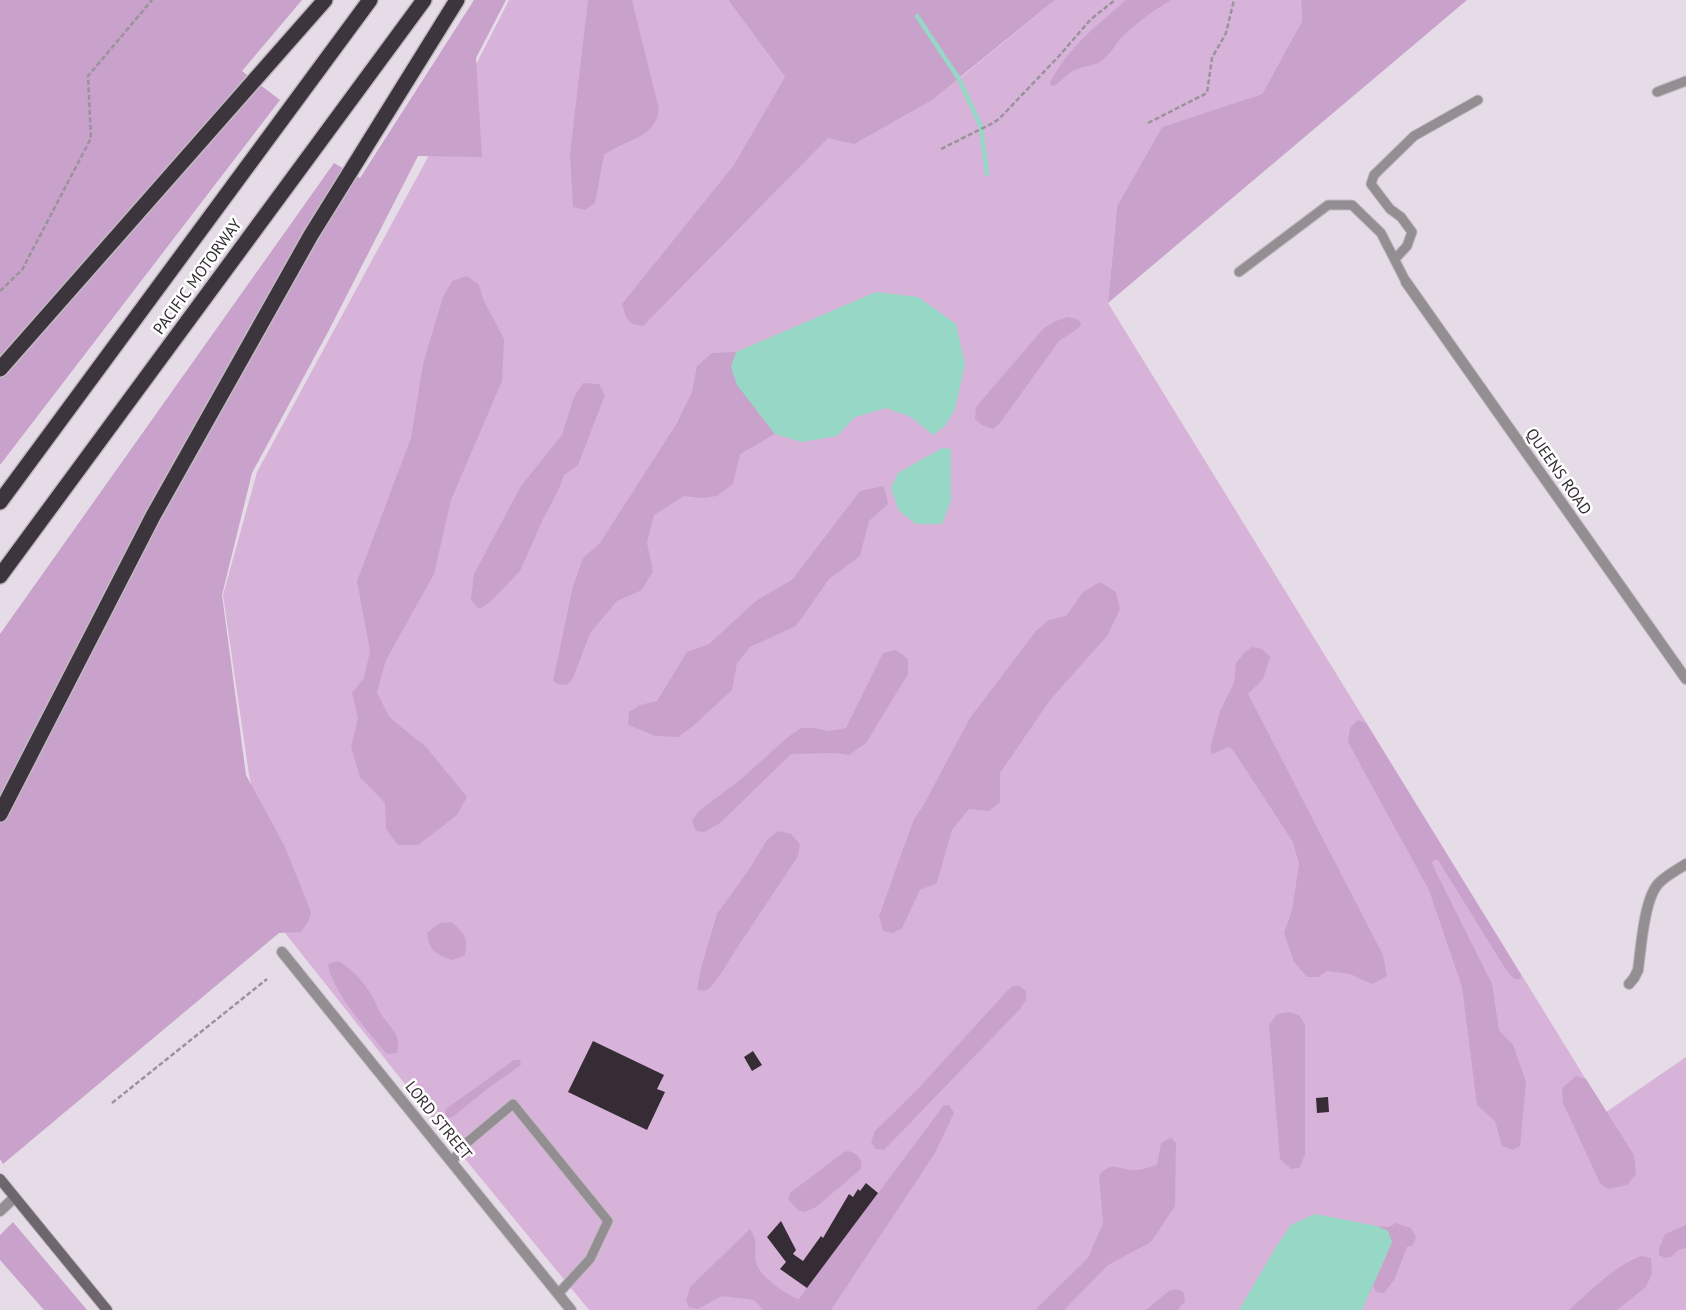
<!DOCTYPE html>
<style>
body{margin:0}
canvas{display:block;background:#e6dce7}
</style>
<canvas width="1686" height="1310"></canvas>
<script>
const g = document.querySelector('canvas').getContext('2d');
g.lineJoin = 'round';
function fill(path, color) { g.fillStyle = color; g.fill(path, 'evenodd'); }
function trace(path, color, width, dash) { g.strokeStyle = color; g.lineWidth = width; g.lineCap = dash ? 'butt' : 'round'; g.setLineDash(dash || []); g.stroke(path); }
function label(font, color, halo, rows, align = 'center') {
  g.font = font + ' "PT Sans",sans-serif'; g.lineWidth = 5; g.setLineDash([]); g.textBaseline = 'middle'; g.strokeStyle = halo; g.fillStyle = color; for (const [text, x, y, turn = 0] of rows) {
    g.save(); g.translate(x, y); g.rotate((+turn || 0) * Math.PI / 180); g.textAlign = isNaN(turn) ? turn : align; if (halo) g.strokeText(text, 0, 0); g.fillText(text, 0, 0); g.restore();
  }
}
fill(new Path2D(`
 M509,0H728L785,77L959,79L1055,0H1301L1302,21L1262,94L1162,127L1117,206L1108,303L1606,1112L1686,1057V1310H589L447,1137L281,928L249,775L223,595L257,472L441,133Z`), '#d8b3d9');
fill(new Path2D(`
 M0,0H302L242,71L280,100L0,465Z
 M474,0H506L476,58L482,157L418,156L328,332L252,473L222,595L246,775L285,847L311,912L308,922L301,932L279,933L3,1164L0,1159V634L334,163L360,178Z
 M588,0H632L659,109C656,139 625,139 604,155L595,203L585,210L573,207L570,154Z
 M728,0H1055L932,100L854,144L828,138L643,326L632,324L626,317L622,304L734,165L785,77Z
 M1126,0H1171C1153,11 1137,22 1122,37C1116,43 1112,52 1105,58C1096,67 1084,65 1073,71C1066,74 1059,85 1052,86L1050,83C1067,48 1098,25 1126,0Z
 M1301,0H1467L1108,303L1117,206L1162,127L1262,94L1302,21Z
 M467,276L479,285L483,299L504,339L502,381L451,500L434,574L386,660L377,692L389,717L426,747L467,797L457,815L418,845H398L386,829L385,803L360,777L351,747L358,718L352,693L364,678L370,651L357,581L411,438L423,364L443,297L452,281Z
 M1068,317L1077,319L1081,323L1080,327L1059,341L1000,423L993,429L982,425L975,419L976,407L1044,328L1056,321Z
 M736,352L731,367L759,414L775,434L740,454L733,484L717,496L702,498L684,496L654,515L647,543L653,571L642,590L617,601L590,633L573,678L567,685L558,684L553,681L573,586L583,558L600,543L677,423L692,392L697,366L712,353Z
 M583,383L599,384L605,395L578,465L564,475L558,491L543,519L520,571L489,603L479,609L471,600L474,574L521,486L562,435L574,397Z
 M884,486L888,504L869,521L860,556L829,579L796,626L750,647L737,663L732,690L693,726L678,737L656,736L628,725L629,712L640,705L657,701L687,652L709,644L757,600L792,580L860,491Z
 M1100,582L1116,592L1120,609L1107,636L1050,700L1000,773V802L989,811L969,809L952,830L937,883L920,890L902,928L893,933L883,931L879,916L914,819L923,806L970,718L1036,631L1049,620L1066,616L1083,592Z
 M1252,647L1262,649L1270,657L1263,679L1248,694L1383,955L1387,976L1372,984L1350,974L1327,971L1318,977H1307L1294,962L1284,933L1292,911L1299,864L1293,842L1233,750L1229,747L1212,754L1210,749L1220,711L1234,683L1236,663L1245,652Z
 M896,650L908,659V674L866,743L849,755L835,753L791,754L720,823L704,832L696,831L692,821L699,811L740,780L788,737L801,728H814L828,731L846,728L883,653Z
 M1358,720L1366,723L1521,975V979H1514L1505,968L1438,860H1434L1432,862L1435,870L1492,984L1499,1030L1513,1045L1526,1082L1520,1146L1513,1150L1502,1146L1495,1121L1477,1105L1462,987L1429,890L1348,742L1350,728Z
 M778,831L791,834L800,844L798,856L743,939C735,949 715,988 705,991C703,991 699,990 697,990L701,968L717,914L750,868L767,840Z
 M451,922C465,933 468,938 465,955L453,960C435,954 430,952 427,933L440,923Z
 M338,961C350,967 361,979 369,991C373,997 376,1005 380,1012C388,1027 403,1034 397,1053L387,1054C370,1034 330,989 328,964Z
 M1013,986H1019L1026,991V1000L1020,1009L884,1150L876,1149L871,1142L875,1131L917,1090L1007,991Z
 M1290,1012L1300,1016L1305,1025V1155L1299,1168L1291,1169L1280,1159L1269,1025L1277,1014Z
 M514,1060H520L521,1065L487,1089L454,1116L449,1118L445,1114L446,1109Z
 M1576,1076L1586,1079L1634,1155L1636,1174L1627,1185L1608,1189L1600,1183L1563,1103L1562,1088Z
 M944,1105H949L954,1113L935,1153L831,1310H763L754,1300L722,1296L698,1309L689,1307L686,1300L690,1287L750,1229C759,1241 754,1249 756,1262C758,1275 787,1296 799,1299Z
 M1171,1138L1176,1143L1175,1206L1151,1242L1108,1265L1064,1310H1035L1088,1258L1103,1223L1099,1175C1113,1161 1116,1169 1133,1170C1140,1171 1149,1167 1157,1165L1161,1143Z
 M848,1151C858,1153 863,1160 861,1169L816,1207L804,1212L798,1210L788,1199L790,1193L844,1152Z
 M13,1222L87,1310H44L0,1260V1235Z
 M1396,1223L1411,1228L1416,1237L1413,1245L1407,1247L1394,1280L1384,1293L1376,1292L1373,1286L1392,1242L1387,1231L1377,1226L1389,1227Z
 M1686,1225V1248L1678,1250L1671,1257L1665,1258L1659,1255V1248L1665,1234Z
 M1642,1256L1651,1258L1652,1273L1646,1287L1617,1310H1569C1588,1293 1618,1263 1642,1256Z
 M1178,1289L1184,1293L1185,1301L1178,1310H1146L1169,1291Z`), '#c8a2ca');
fill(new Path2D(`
 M876,292L918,297L956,324L965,364L955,409L945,426L933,435L911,417L886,408L855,417L837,436L802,442L775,434L737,385L731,367L736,352Z
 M942,448L951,449V500L942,524H916L899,511L891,488L898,473Z
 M1315,1214L1377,1226L1388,1231L1392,1242L1362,1310H1239L1276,1247L1291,1225Z`), '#96d7c5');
trace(new Path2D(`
 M917,16L959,79L981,127L987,174`), '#96d7c5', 4.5);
fill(new Path2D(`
 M593,1041L664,1075L657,1089L665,1092L647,1130L568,1092Z
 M753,1051L762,1065L752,1071L744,1057Z
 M1328,1097L1329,1112L1317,1113L1316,1098Z
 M866,1183L878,1193L807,1288L780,1269L786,1262L767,1237L781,1221L796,1250L793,1254L803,1261L821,1236L823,1238L849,1194L853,1197L858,1189L860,1191Z`), '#352c35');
const service = new Path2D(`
 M1657,92L1686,81
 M1395,259L1407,246L1412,232L1401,217L1390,209L1371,184L1374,175L1414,136L1478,100
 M1239,272L1328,205H1352L1381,233L1406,282
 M452,1162L464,1145L513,1104L608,1221L590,1259L558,1294`);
const minor = new Path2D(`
 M1406,282L1686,679
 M282,952L571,1310
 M1629,984L1634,978L1638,970C1641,948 1644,900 1658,884C1665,876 1677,870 1686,864
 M0,1211L14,1198`);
const secondary = new Path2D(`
 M0,1179L107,1310`);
const motorway = new Path2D(`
 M0,369L325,0
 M0,502L370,0
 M0,576L424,0
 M0,814L153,516L311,235L457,0`);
trace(service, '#c2b9c3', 11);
trace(minor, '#c2b9c3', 12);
trace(secondary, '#c2b9c3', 12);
trace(motorway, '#c2b9c3', 18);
trace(new Path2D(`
 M1148,123L1207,93L1212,58L1226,33L1234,0
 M941,149L991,124L999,119L1059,56L1091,19L1115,0
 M0,291L22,270L91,138L88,76L152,0
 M112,1103L267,979`), '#9a939b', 2.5, [5, 2.5]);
trace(service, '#928e92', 9);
trace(minor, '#928e92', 10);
trace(secondary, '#6d676d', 10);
trace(motorway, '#3d353d', 15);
label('16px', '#322e32', '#fff', [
 ["PACIFIC MOTORWAY",198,277,-54],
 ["QUEENS ROAD",1558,472,55],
 ["LORD STREET",438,1121,51]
]);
</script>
